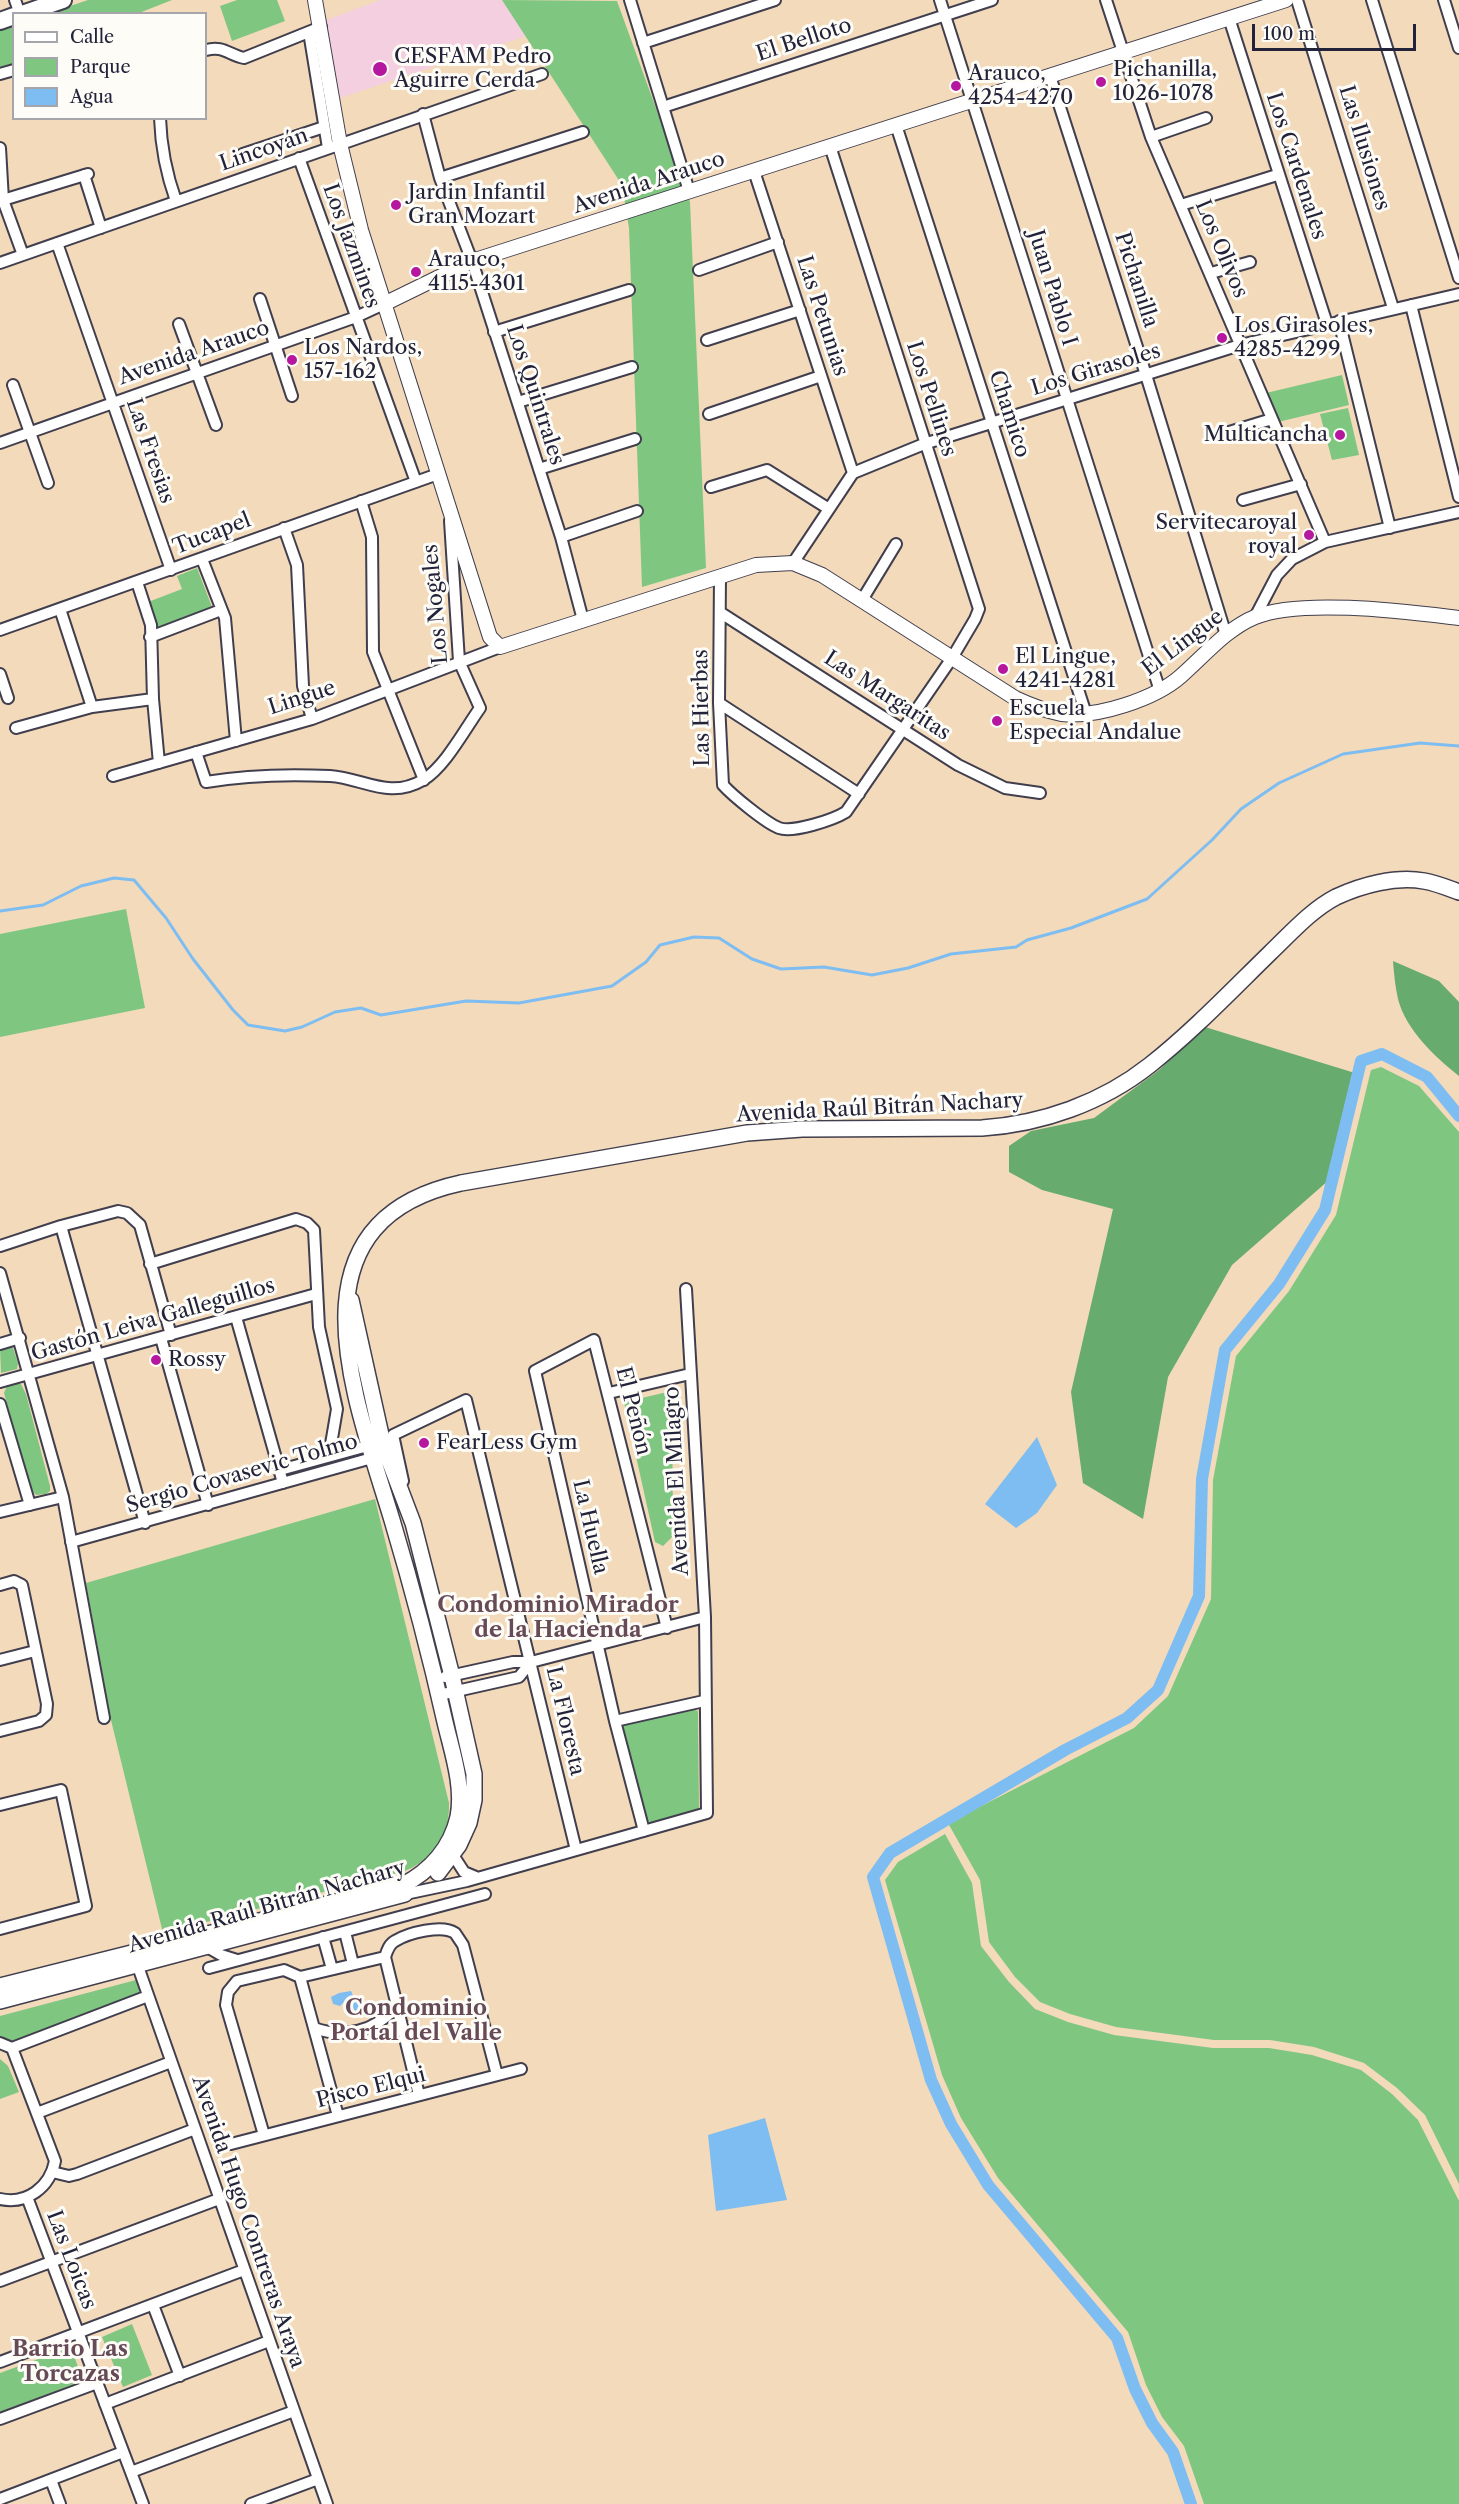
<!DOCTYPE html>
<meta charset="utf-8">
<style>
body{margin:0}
#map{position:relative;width:1459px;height:2504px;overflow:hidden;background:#f3daba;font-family:"Libre Caslon Text",serif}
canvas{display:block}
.legend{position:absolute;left:12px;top:12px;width:195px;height:108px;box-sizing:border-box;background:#fdfcf7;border:2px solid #a5a5ac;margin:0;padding:8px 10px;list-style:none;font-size:18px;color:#22223b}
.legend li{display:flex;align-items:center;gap:12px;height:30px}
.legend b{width:30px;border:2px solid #a5a5ac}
.scale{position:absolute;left:1252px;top:24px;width:164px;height:27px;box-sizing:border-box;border:3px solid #22223b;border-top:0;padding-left:8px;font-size:18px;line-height:21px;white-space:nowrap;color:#22223b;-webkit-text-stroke:4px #fdfcf7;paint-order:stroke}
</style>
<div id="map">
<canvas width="1459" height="2504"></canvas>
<ul class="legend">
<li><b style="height:8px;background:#fff"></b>Calle</li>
<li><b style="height:16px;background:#7fc681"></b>Parque</li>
<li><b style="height:16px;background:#7ebdf2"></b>Agua</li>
</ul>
<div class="scale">100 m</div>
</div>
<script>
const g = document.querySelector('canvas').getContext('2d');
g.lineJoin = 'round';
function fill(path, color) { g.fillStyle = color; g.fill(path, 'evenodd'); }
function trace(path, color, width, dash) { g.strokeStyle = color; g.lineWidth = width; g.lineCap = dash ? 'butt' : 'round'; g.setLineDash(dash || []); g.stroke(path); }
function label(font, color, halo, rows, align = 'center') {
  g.font = font + ' "Libre Caslon Text",serif'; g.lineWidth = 6; g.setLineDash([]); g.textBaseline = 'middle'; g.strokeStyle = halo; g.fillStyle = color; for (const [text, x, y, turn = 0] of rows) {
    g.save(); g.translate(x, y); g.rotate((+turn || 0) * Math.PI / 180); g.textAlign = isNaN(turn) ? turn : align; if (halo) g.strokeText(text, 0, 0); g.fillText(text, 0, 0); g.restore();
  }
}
fill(new Path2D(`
 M380,0H502L526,36L340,98L324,21Z`), '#f3cfdf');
fill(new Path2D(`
 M88,0H172L139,13L46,14Z
 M237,0H277L285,21L232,41L220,6Z
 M502,0L617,1L690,202L706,568L642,587L629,228L622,185Z
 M13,24L14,66L0,69V28Z
 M1342,375L1349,405L1278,422L1266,393Z
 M1348,408L1359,455L1332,460L1320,414Z
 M197,568L212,607L157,628L148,602L182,589L177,576Z
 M126,909L145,1008L0,1037V934Z
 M1381,1067L1419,1086L1459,1132V2184L1425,2115L1397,2088L1364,2063L1314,2047L1270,2040H1214L1116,2027L1070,2014L1040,2002L1015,1977L989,1942L980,1880L948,1823L1134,1728L1168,1696L1211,1599L1213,1480L1236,1356L1289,1291L1336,1215L1371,1070Z
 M9,1347L13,1348L18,1363L17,1369L1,1373L0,1348Z
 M13,1384H21L26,1394L50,1486V1491L46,1494L36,1495L31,1490L4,1393L7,1386Z
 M672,1391L673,1536L663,1546L655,1542L624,1402Z
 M375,1499L449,1803C450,1835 433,1861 402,1872L163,1933L110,1716L86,1583Z
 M691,1709L698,1711L699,1810L655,1823C648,1822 645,1820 642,1813L623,1725Z
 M945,1834L972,1883L981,1946L1009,1982L1035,2009L1068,2022L1114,2035L1213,2048H1269L1312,2055L1361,2070L1392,2094L1418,2120L1459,2201V2504H1204L1184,2446L1162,2417L1146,2385L1128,2332L998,2178L961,2118L942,2075L885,1880L898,1862Z
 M136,1980L141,1992L14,2042L0,2037V2016Z
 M0,2059L8,2066L19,2092L0,2099Z
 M132,2324L152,2375L123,2387L102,2337Z
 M71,2347L83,2381L0,2412V2373Z`), '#7fc681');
fill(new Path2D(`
 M1393,961L1439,981L1459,1002V1076C1435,1057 1406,1030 1398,999C1395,986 1394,973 1393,961Z
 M1205,1027L1355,1073L1329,1180L1232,1265L1168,1377L1143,1519L1083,1483L1071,1392L1113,1209L1042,1190L1009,1172V1146L1031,1131L1094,1118L1159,1070Z`), '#67ab6f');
fill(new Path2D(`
 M1037,1437L1057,1485L1037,1513L1016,1528L985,1504Z
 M351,1991L354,1998L364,2001L366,2005L362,2010L355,2011L347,1999L340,2006L333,2004L331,1997L339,1993Z
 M765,2118L787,2200L716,2211L708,2135Z`), '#7ebdf2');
trace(new Path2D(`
 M0,911L43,905L81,886L114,878L134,880L166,918L193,959L233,1010L248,1025L285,1031L302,1027L335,1012L361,1008L381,1015L466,1001L519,1003L612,986L646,962L660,945L694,937L719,938L752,959L781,969L824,967L872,975L908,968L951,954L1016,947L1027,940L1071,928L1147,899L1212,840L1241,809L1279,783L1343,754L1420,743L1459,746`), '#7ebdf2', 3);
trace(new Path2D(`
 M1191,2504L1173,2452L1152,2423L1135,2389L1117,2338L988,2185L951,2124L931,2080L873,1877L890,1853L1065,1750L1127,1718L1158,1690L1199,1596L1202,1479L1225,1350L1279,1284L1325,1210L1361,1061L1382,1054L1427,1077L1459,1116`), '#7ebdf2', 12);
const minor = new Path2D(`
 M15,0L20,14
 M630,0L689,191
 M940,0L1160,691
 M1106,0L1151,137L1325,542
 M1297,0L1393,308
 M1372,0L1459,278
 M1444,0L1459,48
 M1229,18L1327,324
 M309,32L328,148
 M643,43L775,0
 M206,50C223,45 229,55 244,58L321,27
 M0,74L14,70
 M1050,76L1146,375L1226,635
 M663,107L992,0
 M423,114L440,178L472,261L561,537L583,620
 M160,118C161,148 166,173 176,201
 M896,125L1086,714
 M1151,137L1206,118
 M0,148L3,200L23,255
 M243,154L324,127
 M299,158L416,482
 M754,171L853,473
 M84,175L101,228
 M440,178L583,132
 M3,200L88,174
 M1181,205L1277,175
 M57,243L171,570
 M0,263L542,74
 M699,270L778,242
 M1211,273L1250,262
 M260,299L292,396
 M1411,305L1459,497
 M1339,321L1390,528
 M179,324L216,425
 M494,332L629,290
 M707,340L800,310
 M13,385L48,483
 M518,402L632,367
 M709,414L821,376
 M1216,436L1272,419
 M0,443L356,317L384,304
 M539,469L635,439
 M711,487L767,470L829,509
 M1243,500L1301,484
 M361,501L372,537L373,652L424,780
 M284,528L297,565L303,686L312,719
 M561,537L637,511
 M202,559L225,618L236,741
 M793,563L853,473L924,444L1240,345L1459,294
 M720,576L719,703L723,785C733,796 766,823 779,828C793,833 833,820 846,812L952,658L975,619L979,609L830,146
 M137,582L151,625L153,699L159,763
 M862,600L896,544
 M60,609L92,707
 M721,613L958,765L1005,788L1040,793
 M1255,617L1277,575L1292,559L1325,542L1459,512
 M0,630L438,474
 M150,637L221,610
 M0,674L8,698
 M719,703L859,794
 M16,728L92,707L153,699
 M196,752L206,782C247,775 288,774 330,776C363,778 389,800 423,780C445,767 465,729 480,708L459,661L450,521
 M113,776L312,719L500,647
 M61,1226L145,1523
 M0,1246L61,1226L118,1211L127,1213L140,1225L171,1335
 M150,1264L296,1219L307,1223L314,1230L319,1327L337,1409L329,1456
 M0,1273L63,1497L104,1718
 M236,1317L283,1483
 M161,1338L208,1505
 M0,1344L20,1338
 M0,1382L316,1294
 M609,1393L690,1374
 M0,1404L30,1505
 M280,1470L375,1444
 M403,1481L393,1435L466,1400L576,1850
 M0,1512L63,1497
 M71,1542L372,1458L375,1454
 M0,1585L14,1581L22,1585L47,1704L46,1715L39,1721L0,1731
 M0,1660L35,1651
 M445,1677L513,1662H531L705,1617
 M439,1695L519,1677L531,1662
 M615,1721L704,1701
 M0,1805L61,1790L86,1906L0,1929
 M644,1831L615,1721L535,1371L594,1340L667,1628
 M453,1855L464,1872L476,1877
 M410,1893L467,1881L707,1813L705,1617L686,1289
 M345,1932L353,1964
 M323,1937L332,1969
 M207,1947L221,1955L237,1960
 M385,1957C387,1951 389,1944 395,1941C408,1933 442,1924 455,1933L463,1945L497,2075
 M385,1957L419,2095
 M135,1958L327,2504
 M209,1968L485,1894
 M300,1977L338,2116
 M314,2028C345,2039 375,2031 396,2007
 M0,2043L12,2048L55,2161C50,2187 27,2205 0,2199
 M12,2048L148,1996
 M37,2113L171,2062
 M264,2135L226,2005L228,1992L237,1981L284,1970L300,1977L385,1957
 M231,2144L521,2069
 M52,2172L69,2176L77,2174L195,2129
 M27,2197L143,2504
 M0,2281L219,2199
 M153,2305L180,2376
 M0,2362L244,2270
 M105,2404L269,2341
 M0,2419L97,2383
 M131,2472L294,2411
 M51,2480L60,2504
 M0,2499L123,2452
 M251,2504L318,2479`);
const tertiary = new Path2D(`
 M315,0L340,144L361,230L490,637L500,647L756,565L793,563L822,575L1015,698C1030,705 1045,711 1062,714C1097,718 1155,699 1181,676C1204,656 1226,629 1255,617C1302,598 1408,612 1459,618
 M384,304L472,261L1286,0`);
const secondary = new Path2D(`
 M351,1300L383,1444L413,1523L452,1676L474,1774V1800L469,1823L459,1845L438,1873
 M0,1986L403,1885C430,1871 451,1848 458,1817C464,1786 452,1752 445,1722C430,1655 412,1587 392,1520C356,1400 282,1222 461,1183L747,1133L802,1129L982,1128C1042,1124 1102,1103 1150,1065C1193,1031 1231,991 1270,953C1290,934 1311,910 1336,897C1362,885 1395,876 1424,881C1436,883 1448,888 1459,892
 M0,2001L405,1894`);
const primary = new Path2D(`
 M22,14L63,0
 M0,21L14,16`);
trace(minor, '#413e4e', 14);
trace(tertiary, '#413e4e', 16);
trace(secondary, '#413e4e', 18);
trace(primary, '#413e4e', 20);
trace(minor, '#fff', 10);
trace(tertiary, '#fff', 14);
trace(secondary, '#fff', 15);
trace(primary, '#fff', 16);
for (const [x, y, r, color] of [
 [380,69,8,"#b5179e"],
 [1101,82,6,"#b5179e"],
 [956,86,6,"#b5179e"],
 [396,205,6,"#b5179e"],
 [416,272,6,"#b5179e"],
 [1222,338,6,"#b5179e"],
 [292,360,6,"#b5179e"],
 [1340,435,6,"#b5179e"],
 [1309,535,6,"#b5179e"],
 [1003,669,6,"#b5179e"],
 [997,721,6,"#b5179e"],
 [156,1360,6,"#b5179e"],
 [424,1443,6,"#b5179e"]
]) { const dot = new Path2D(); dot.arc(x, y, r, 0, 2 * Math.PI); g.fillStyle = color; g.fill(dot); trace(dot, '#fdfcf7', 2); }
label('21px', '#22223b', '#fdfcf7', [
 ["El Belloto",804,40,-18],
 ["Las Ilusiones",1364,148,73],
 ["Lincoyán",264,150,-19],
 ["Los Cardenales",1296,166,72],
 ["Avenida Arauco",649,183,-18],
 ["Los Jazmines",351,246,70],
 ["Los Olivos",1221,249,67],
 ["Pichanilla",1136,280,72],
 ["Juan Pablo I",1052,288,73],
 ["Las Petunias",822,316,72],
 ["Avenida Arauco",194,353,-19],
 ["Los Girasoles",1096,370,-17],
 ["Los Quintrales",535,395,72],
 ["Los Pellines",931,399,72],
 ["Chamico",1009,414,72],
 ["Las Fresias",150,451,71],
 ["Tucapel",212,534,-21],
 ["Los Nogales",436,604,-95],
 ["El Lingue",1183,643,-37],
 ["Las Margaritas",887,696,33],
 ["Lingue",302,698,-18],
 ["Las Hierbas",702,708,-91],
 ["Avenida Raúl Bitrán Nachary",880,1108,-3],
 ["Gastón Leiva Galleguillos",153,1320,-16],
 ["El Peñón",633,1411,76],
 ["Sergio Covasevic Tolmo",242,1474,-16],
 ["Avenida El Milagro",677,1481,-93],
 ["La Huella",590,1527,77],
 ["La Floresta",565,1721,77],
 ["Avenida Raúl Bitrán Nachary",267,1907,-16],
 ["Pisco Elqui",371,2088,-14],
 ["Avenida Hugo Contreras Araya",248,2222,71],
 ["Las Loicas",71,2260,69]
]);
label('21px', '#22223b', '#fdfcf7', [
 ["CESFAM Pedro",394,57],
 ["Aguirre Cerda",394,81],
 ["Pichanilla,",1113,70],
 ["1026-1078",1113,94],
 ["Arauco,",968,74],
 ["4254-4270",968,98],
 ["Jardin Infantil",408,193],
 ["Gran Mozart",408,217],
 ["Arauco,",428,260],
 ["4115-4301",428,284],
 ["Los Girasoles,",1234,326],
 ["4285-4299",1234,350],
 ["Los Nardos,",304,348],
 ["157-162",304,372],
 ["Multicancha",1328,435,"right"],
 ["Servitecaroyal",1297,523,"right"],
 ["royal",1297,547,"right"],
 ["El Lingue,",1015,657],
 ["4241-4281",1015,681],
 ["Escuela",1009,709],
 ["Especial Andalue",1009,733],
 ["Rossy",168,1360],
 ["FearLess Gym",436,1443]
], 'left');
label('bold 22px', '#674a58', '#fdfcf7', [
 ["Condominio Mirador",558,1606],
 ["de la Hacienda",558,1631],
 ["Condominio",416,2009],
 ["Portal del Valle",416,2034],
 ["Barrio Las",70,2350],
 ["Torcazas",70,2375]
]);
</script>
